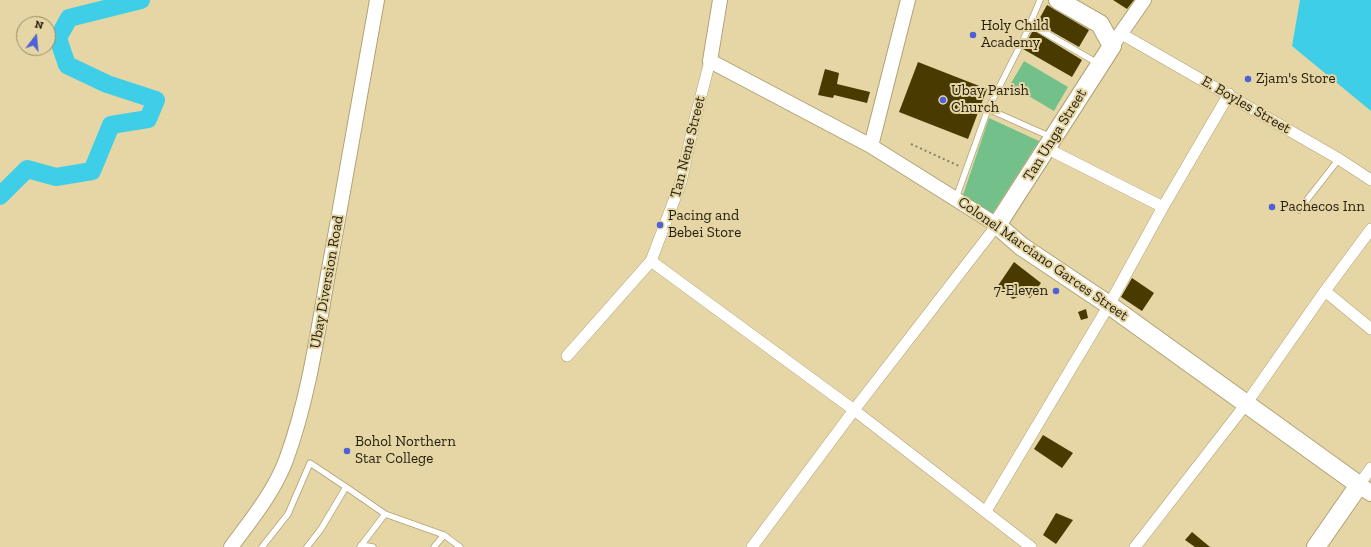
<!DOCTYPE html>
<style>
body{margin:0}
#map{position:relative;width:1371px;height:547px;overflow:hidden;background:#e6d6a6;font-family:"Zilla Slab",serif}
canvas{display:block}
.north{position:absolute;left:16px;top:16px;width:40px;height:40px;box-sizing:border-box;background:#e6d6a6;border:1px solid #988c68;border-radius:50%;rotate:16deg;font-size:11px;font-weight:700;line-height:16px;text-align:center;color:#231e0b}
.north::after{content:'';display:block;margin:auto;width:14px;height:18px;background:#4f61d7;clip-path:polygon(50% 0,100% 100%,50% 72%,0 100%)}
</style>
<div id="map">
<canvas width="1371" height="547"></canvas>
<div class="north">N</div>
</div>
<script>
const g = document.querySelector('canvas').getContext('2d');
g.lineJoin = 'round';
function fill(path, color) { g.fillStyle = color; g.fill(path, 'evenodd'); }
function trace(path, color, width, dash) { g.strokeStyle = color; g.lineWidth = width; g.lineCap = dash ? 'butt' : 'round'; g.setLineDash(dash || []); g.stroke(path); }
function label(font, color, halo, rows, align = 'center') {
  g.font = font + ' "Zilla Slab",serif'; g.lineWidth = 4; g.setLineDash([]); g.textBaseline = 'middle'; g.strokeStyle = halo; g.fillStyle = color; for (const [text, x, y, turn = 0] of rows) {
    g.save(); g.translate(x, y); g.rotate((+turn || 0) * Math.PI / 180); g.textAlign = isNaN(turn) ? turn : align; if (halo) g.strokeText(text, 0, 0); g.fillText(text, 0, 0); g.restore();
  }
}
fill(new Path2D(`
 M1024,61L1068,87L1054,111L1010,85Z
 M989,118L1039,141L992,214L963,195Z`), '#74c08a');
fill(new Path2D(`
 M1300,0H1371V111L1292,46Z`), '#3fcee7');
trace(new Path2D(`
 M0,196L27,169L56,177L92,171L111,125L148,119L156,100L107,84L67,65L58,38L69,18L141,0`), '#3fcee7', 18);
fill(new Path2D(`
 M1113,0H1134L1127,9Z
 M1047,5L1089,30L1079,47L1037,23Z
 M1033,30L1082,60L1072,77L1023,49Z
 M918,62L987,89L968,139L899,112Z
 M825,69L839,73L837,84L870,92L867,103L834,95L833,98L818,95Z
 M1014,262L1041,283L1030,298L1024,294L1013,299L997,287Z
 M1132,278L1154,293L1142,311L1121,297Z
 M1086,309L1088,318L1081,320L1078,312Z
 M1043,435L1073,453L1062,468L1034,449Z
 M1056,513L1073,520L1056,544L1043,535Z
 M1192,532L1210,547H1195L1185,540Z`), '#493a00');
const service = new Path2D(`
 M1040,0L1025,36L988,109L1051,137
 M1030,24L1099,64
 M956,198L988,109
 M1299,210L1339,159
 M361,545L373,547
 M262,547L288,514L310,463L346,487
 M307,547L321,529L346,487L385,514
 M360,547L385,514L444,535
 M434,547L444,535L460,547`);
const minor = new Path2D(`
 M1120,33L1339,159L1371,180
 M1046,148L1163,207
 M651,261L854,410L1031,547
 M1325,291L1371,329
 M567,356L651,261L681,182L694,123L710,61
 M1359,485L1371,468
 M986,511L1109,305L1163,207L1229,94
 M752,547L854,410L997,225
 M1135,547L1246,404L1325,291L1371,229`);
const tertiary = new Path2D(`
 M720,0L710,61L871,146L997,225
 M1112,46L1144,0
 M871,146L908,0
 M231,547C251,520 274,492 286,460C308,400 317,337 328,274C345,183 361,92 377,0`);
const secondary = new Path2D(`
 M1359,485L1371,493`);
const primary = new Path2D(`
 M1058,0L1100,24L1112,46L997,225L1021,246L1109,305L1359,485L1316,547`);
trace(service, '#b1a274', 7);
trace(minor, '#b1a274', 12);
trace(tertiary, '#b1a274', 16);
trace(secondary, '#b1a274', 18);
trace(primary, '#b1a274', 20);
trace(new Path2D(`
 M911,144L959,166`), '#8d825f', 2, [2, 3]);
trace(service, '#fff', 5.5);
trace(minor, '#fff', 11);
trace(tertiary, '#fff', 14);
trace(secondary, '#fff', 16);
trace(primary, '#fff', 18);
for (const [x, y, r, color] of [
 [973,35,4,"#4f61d7"],
 [1248,79,4,"#4f61d7"],
 [943,100,4,"#4f61d7"],
 [1272,207,4,"#4f61d7"],
 [660,225,4,"#4f61d7"],
 [1056,291,4,"#4f61d7"],
 [347,451,4,"#4f61d7"]
]) { const dot = new Path2D(); dot.arc(x, y, r, 0, 2 * Math.PI); g.fillStyle = color; g.fill(dot); trace(dot, '#e6d6a6', 1.5); }
label('15px', '#231e0b', '#e6d6a6', [
 ["Holy Child",981,26],
 ["Academy",981,43],
 ["Zjam's Store",1256,79],
 ["Ubay Parish",951,91],
 ["Church",951,108],
 ["Pachecos Inn",1280,207],
 ["Pacing and",668,216],
 ["Bebei Store",668,233],
 ["7-Eleven",1048,291,"right"],
 ["Bohol Northern",355,442],
 ["Star College",355,459]
], 'left');
label('15px', '#231e0b', '#e6d6a6', [
 ["E. Boyles Street",1246,105,30],
 ["Tan Unga Street",1055,135,-58],
 ["Tan Nene Street",688,147,-76],
 ["Colonel Marciano Garces Street",1043,259,35],
 ["Ubay Diversion Road",327,282,-80]
]);
</script>
